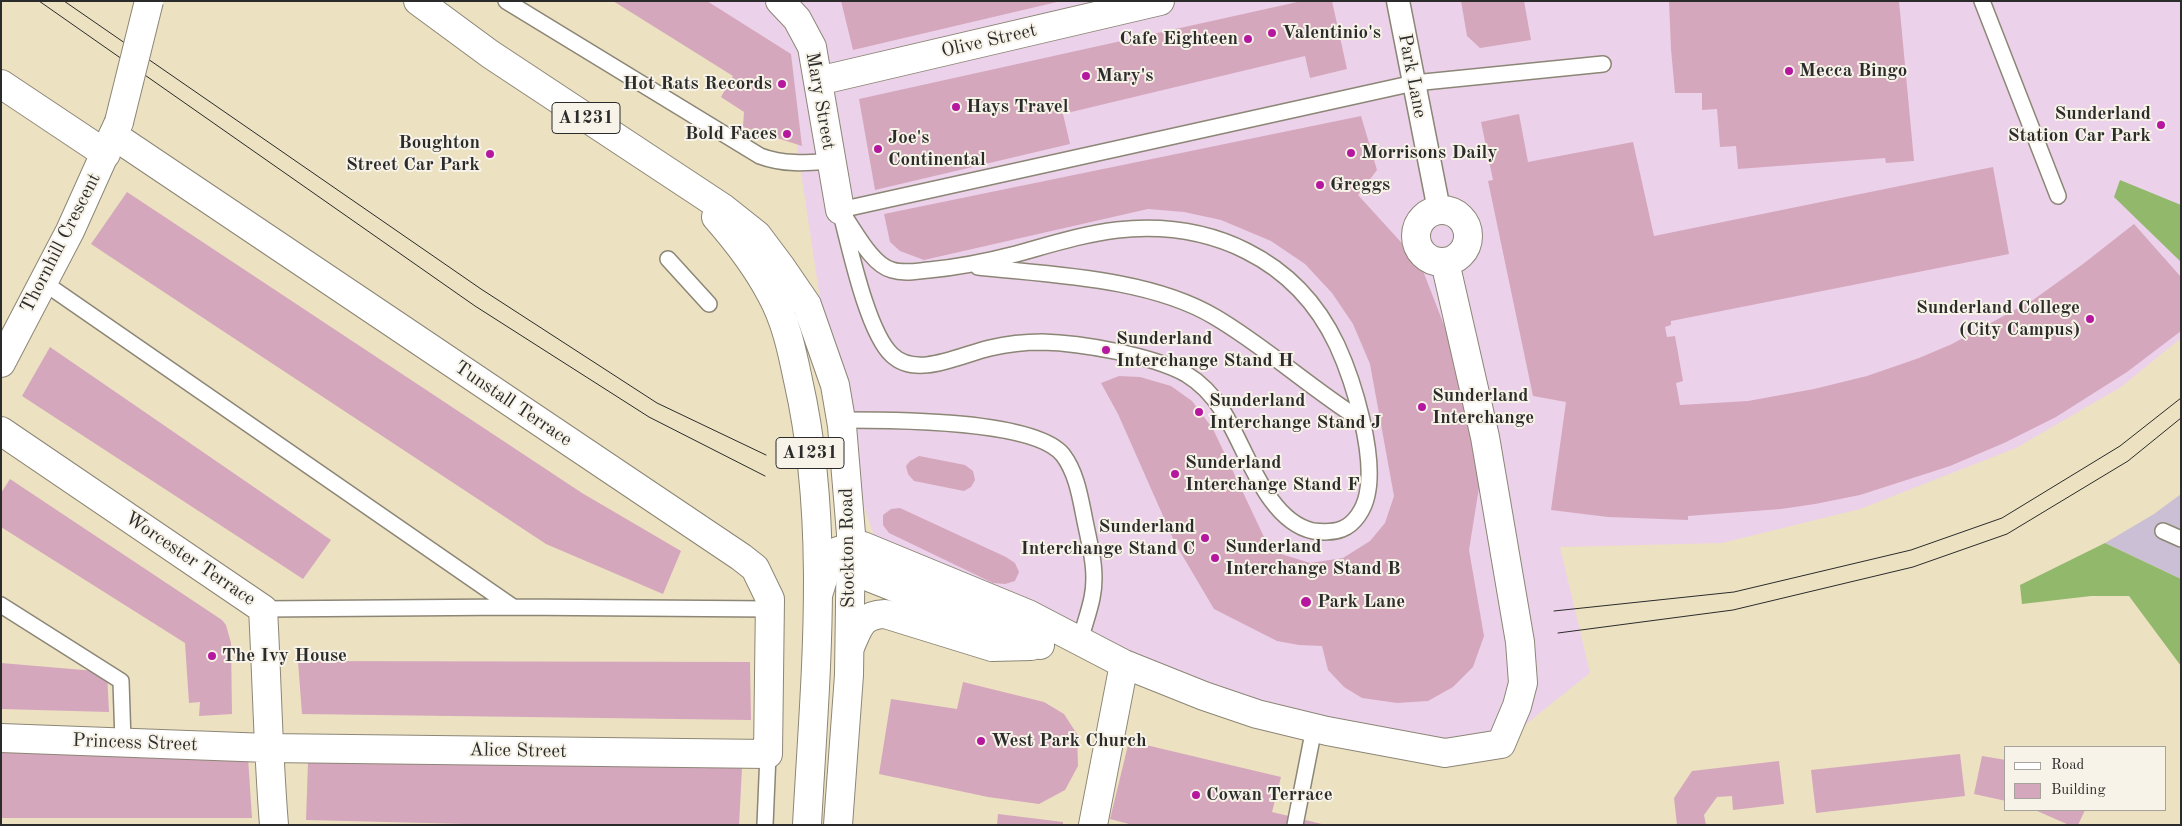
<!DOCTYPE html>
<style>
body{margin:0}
#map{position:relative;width:2182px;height:826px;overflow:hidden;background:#ece1c1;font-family:"Old Standard TT",serif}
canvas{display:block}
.frame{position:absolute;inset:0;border:2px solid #2b2b2b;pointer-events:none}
.legend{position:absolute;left:2004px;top:746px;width:162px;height:65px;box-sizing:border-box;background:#f7f3e8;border:1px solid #a5a39c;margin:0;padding:6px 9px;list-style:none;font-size:15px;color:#2b2b2b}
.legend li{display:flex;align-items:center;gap:10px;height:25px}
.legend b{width:25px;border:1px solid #a5a39c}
</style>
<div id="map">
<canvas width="2182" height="826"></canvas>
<div class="frame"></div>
<ul class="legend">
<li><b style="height:6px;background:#fff"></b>Road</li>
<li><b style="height:14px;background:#d5a7bd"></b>Building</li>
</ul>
</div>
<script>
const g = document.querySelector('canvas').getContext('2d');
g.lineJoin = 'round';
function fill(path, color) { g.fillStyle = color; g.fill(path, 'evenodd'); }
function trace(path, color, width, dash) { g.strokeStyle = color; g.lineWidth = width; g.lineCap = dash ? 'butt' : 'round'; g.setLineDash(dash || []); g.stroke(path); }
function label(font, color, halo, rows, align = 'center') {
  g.font = font + ' "Old Standard TT",serif'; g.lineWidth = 4; g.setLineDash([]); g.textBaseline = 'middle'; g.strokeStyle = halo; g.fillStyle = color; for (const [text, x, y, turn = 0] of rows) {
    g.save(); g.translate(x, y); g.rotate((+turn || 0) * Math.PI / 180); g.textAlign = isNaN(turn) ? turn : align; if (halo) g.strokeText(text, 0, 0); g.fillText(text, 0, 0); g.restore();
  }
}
fill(new Path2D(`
 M703,1H2181V338L2121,387L2016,448L1860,509L1722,543L1560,547L1590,673L1501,744L1314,728L1080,642L1016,647L903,620L852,472L831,372L784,59Z`), '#ecd1ea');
fill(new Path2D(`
 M2181,494V579L2105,543L2154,514Z`), '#cbbfd5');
fill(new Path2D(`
 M2120,180L2181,205V262L2114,197Z
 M2105,543L2181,579V666L2129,596H2091L2022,604L2020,585Z`), '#92b86c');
fill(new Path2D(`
 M613,1H707L791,54L802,146L743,127L744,112L721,97L733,76Z
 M841,1H1057V2L853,50Z
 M1302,1H1332L1347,69L1310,78L1305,56L1063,114L1070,144L875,190L859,99Z
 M1461,1H1524L1531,40L1480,48L1467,36Z
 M1669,1H1899L1914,161L1886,163L1885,158L1738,169L1736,146L1720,147L1717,109L1702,110V93H1675L1671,49Z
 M1519,114L1528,162L1633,142L1654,236L1993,167L2009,254L1671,321V325L1665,327L1667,337L1675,336L1683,381L1676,383L1680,405L1748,401L1814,389L1867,376L1919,358L1952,344L2033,300L2083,264L2134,224L2181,277V331L2127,372L2056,417L2004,443L1950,466L1860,495L1815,504L1781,509L1688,516V520L1608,517L1551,510L1566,402L1533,396L1488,181L1493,180L1481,122Z
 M1361,116L1377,170L1358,195L1420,263L1459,364L1472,441L1481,475L1469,550L1484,636L1473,667L1453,687L1428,701L1397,703L1362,698L1344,687L1328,670L1322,646L1299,645L1277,641L1214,609L1175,543L1118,414L1101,383L1119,376L1140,377L1171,386L1192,401L1213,429L1265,539L1278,553L1310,563L1343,558L1370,541L1385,523L1394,496L1370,364L1353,324L1332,293L1305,264L1271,241L1221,220L1184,212L1148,209L924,260L900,251L890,242L884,214Z
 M127,192L582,493L681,551L663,594L546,544L91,244Z
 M50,347L331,540L303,579L22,396Z
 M919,456L965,465L973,471L975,480L971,487L964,491L914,481L908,474L906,466L910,461Z
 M10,479L222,620L226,625L231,643L232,714L199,716L200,702L189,703L185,643L1,527V493Z
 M900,508L1006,557L1015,563L1019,572L1015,581L1005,584L993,583L889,533L883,525V515L891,509Z
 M298,661L750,662L751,720L302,714Z
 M1,663L107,672L109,712L1,709Z
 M963,682L1044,702L1064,714L1077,734L1078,766L1065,790L1039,804L988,797L879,774L891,699L957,709Z
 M1129,741L1281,777L1272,812L1326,825H1133L1110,819Z
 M1,752L248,757L252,818H1Z
 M1960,754L1965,796L1816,813L1811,770Z
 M1982,756L2006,760V801L1974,794Z
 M1779,761L1784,804L1733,810L1732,796L1717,797L1704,815L1706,825H1677L1674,798L1692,771Z
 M308,762L742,768L739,825H506L306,820Z
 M2035,810H2085L2078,825H2069Z
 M998,814L1063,822V825H997Z`), '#d5a7bd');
const service = new Path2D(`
 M506,1L760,156C784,165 806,163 831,161
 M1982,1L2058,196
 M840,210C853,227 871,265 892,270C904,274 917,271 929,270C961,267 985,262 1016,254C1049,245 1083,234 1117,230C1210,220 1296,258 1337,345C1354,382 1376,455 1367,495C1364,509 1355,524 1342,529C1332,533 1322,532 1313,531C1266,521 1246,447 1222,410C1213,396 1201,383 1186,374C1151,355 1081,343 1042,342C1025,342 1007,344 990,348C962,354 917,379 892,355C867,332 849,244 840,210Z
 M840,210L1414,83L1603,64
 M668,259L709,304
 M978,267C1052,275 1150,278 1215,317C1266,347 1310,388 1361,420
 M43,282L513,607L263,609
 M841,420C887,420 1034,419 1063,455C1076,472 1080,496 1084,516C1089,543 1098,570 1092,598C1089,613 1083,628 1080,642
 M2163,531L2181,539
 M1,605L121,681L123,742
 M513,607L770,609
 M765,825L768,754
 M1295,825L1314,728`);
const pedestrian = new Path2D(`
 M1398,1L1439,210`);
const minor = new Path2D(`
 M780,1L797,19L812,47L840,210
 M818,81L1160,1
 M1,84L106,154
 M1416 236a26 26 0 1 1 52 0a26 26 0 1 1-52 0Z
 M1,431L263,609C267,681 268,753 274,825
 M832,558L851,570L1040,645
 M818,595L827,566L838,551L863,546L1028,614L1124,664L1204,696L1257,714L1327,731L1445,753L1501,744L1517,706L1523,683L1520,642L1485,437L1445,262
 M850,647C859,628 860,615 885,614L992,647L1031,646
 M1,738L268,748L768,754L770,599L755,568L741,557L113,135
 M1093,825L1124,664`);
const tertiary = new Path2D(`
 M1,363L70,231L119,122`);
const trunk = new Path2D(`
 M418,1L490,54L723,208L757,235L781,267L807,305L835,385L842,426L851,534L849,675L838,825
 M716,217C737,241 757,267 771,294C786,321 792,351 798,380C831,525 815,678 807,825`);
trace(service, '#8c8676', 18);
trace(pedestrian, '#8c8676', 25);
trace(minor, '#8c8676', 30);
trace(tertiary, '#8c8676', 30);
trace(trunk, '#8c8676', 30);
trace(service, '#fff', 15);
trace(pedestrian, '#fff', 22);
trace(minor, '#fff', 28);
trace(tertiary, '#fff', 28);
trace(trunk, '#fff', 28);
trace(new Path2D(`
 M39,1L475,306L649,417L765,476
 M64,1L481,289L657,403L766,455
 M1554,611L1734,592L1911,550L2002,518L2120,446L2181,398
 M1558,633L1733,610L1913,567L2007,534L2128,461L2181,418`), '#2b2b2b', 1);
const tertiaryBridge = new Path2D(`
 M119,122L149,1`);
trace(tertiaryBridge, '#8c8676', 30, []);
trace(tertiaryBridge, '#fff', 28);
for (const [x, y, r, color] of [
 [1272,33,5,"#b5179e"],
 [1248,39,5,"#b5179e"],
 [1789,71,5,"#b5179e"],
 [1086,76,5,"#b5179e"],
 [782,84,5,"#b5179e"],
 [956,107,5,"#b5179e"],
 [2161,125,5,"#b5179e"],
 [787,134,5,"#b5179e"],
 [878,149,5,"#b5179e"],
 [1351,153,5,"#b5179e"],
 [490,154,5,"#b5179e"],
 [1320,185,5,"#b5179e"],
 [2090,319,5,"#b5179e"],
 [1106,350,5,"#b5179e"],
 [1422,407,5,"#b5179e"],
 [1199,412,5,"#b5179e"],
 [1175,474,5,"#b5179e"],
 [1205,538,5,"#b5179e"],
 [1215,558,5,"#b5179e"],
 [1306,602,6,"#b5179e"],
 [212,656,5,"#b5179e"],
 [981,741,5,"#b5179e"],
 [1196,795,5,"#b5179e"]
]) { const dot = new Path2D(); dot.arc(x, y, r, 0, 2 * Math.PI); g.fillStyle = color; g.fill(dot); trace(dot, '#f7f3e8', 2); }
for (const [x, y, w] of [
 [586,118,68],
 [810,453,68]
]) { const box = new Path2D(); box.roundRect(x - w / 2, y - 15.5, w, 31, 4); g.fillStyle = '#f7f3e8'; g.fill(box); trace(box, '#2b2b2b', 1); }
label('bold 18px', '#2b2b2b', null, [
 ["A1231",586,118],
 ["A1231",810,453]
]);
label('bold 19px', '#2b2b2b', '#f7f3e8', [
 ["Valentinio's",1282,33],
 ["Cafe Eighteen",1238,39,"right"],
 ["Mecca Bingo",1799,71],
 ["Mary's",1096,76],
 ["Hot Rats Records",772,84,"right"],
 ["Hays Travel",966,107],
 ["Sunderland",2151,114,"right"],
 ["Station Car Park",2151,136,"right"],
 ["Bold Faces",777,134,"right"],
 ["Joe's",888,138],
 ["Continental",888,160],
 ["Boughton",480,143,"right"],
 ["Street Car Park",480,165,"right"],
 ["Morrisons Daily",1361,153],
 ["Greggs",1330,185],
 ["Sunderland College",2080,308,"right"],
 ["(City Campus)",2080,330,"right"],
 ["Sunderland",1116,339],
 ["Interchange Stand H",1116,361],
 ["Sunderland",1432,396],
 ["Interchange",1432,418],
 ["Sunderland",1209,401],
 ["Interchange Stand J",1209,423],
 ["Sunderland",1185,463],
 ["Interchange Stand F",1185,485],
 ["Sunderland",1195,527,"right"],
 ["Interchange Stand C",1195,549,"right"],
 ["Sunderland",1225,547],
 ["Interchange Stand B",1225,569],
 ["Park Lane",1317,602],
 ["The Ivy House",222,656],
 ["West Park Church",991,741],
 ["Cowan Terrace",1206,795]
], 'left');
label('19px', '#2b2b2b', '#f7f3e8', [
 ["Olive Street",989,41,-13],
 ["Park Lane",1412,76,79],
 ["Mary Street",820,101,80],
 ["Thornhill Crescent",61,243,-63],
 ["Tunstall Terrace",513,404,34],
 ["Stockton Road",848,548,-91],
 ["Worcester Terrace",190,559,34],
 ["Princess Street",135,743,2],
 ["Alice Street",518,751,1]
]);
</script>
